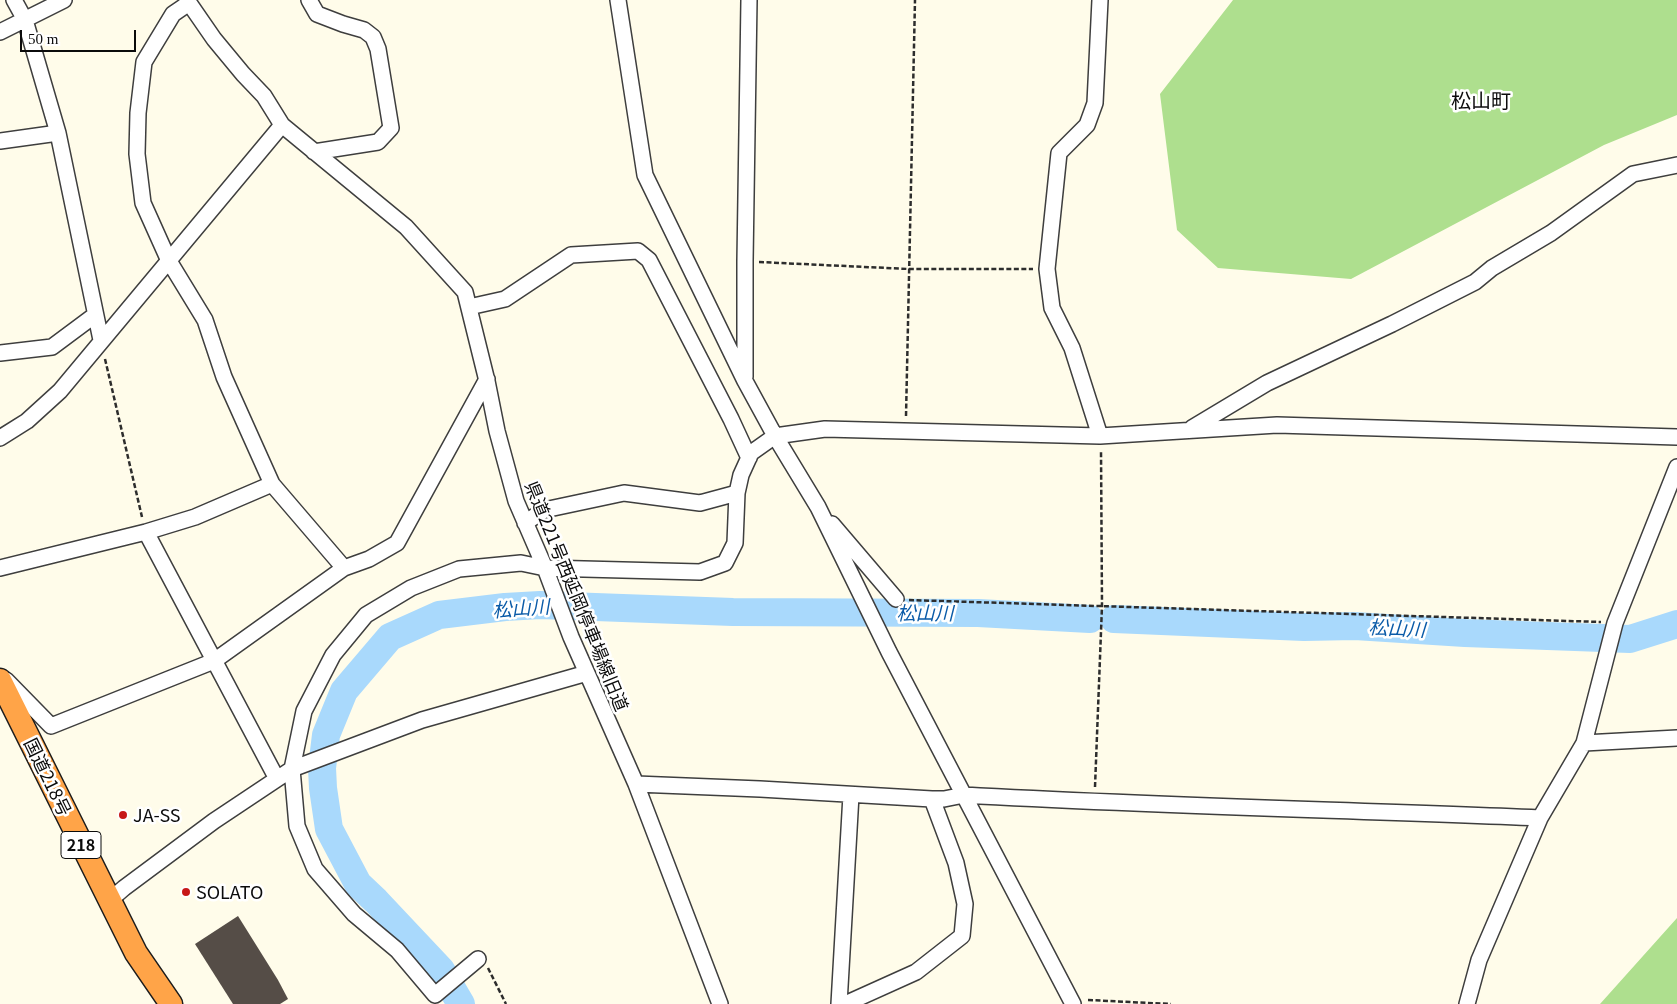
<!DOCTYPE html>
<meta charset="utf-8">
<style>
body{margin:0}
#map{position:relative;width:1677px;height:1004px;overflow:hidden;background:#fffcea;font-family:Georgia,serif}
canvas{display:block}
.scale{position:absolute;left:20px;top:30px;width:116px;height:22px;box-sizing:border-box;border:2px solid #0b0b0b;border-top:0;padding-left:6px;font-size:15px;line-height:18px;white-space:nowrap;color:#0b0b0b;-webkit-text-stroke:4px #fff;paint-order:stroke}
</style>
<div id="map">
<canvas width="1677" height="1004"></canvas>
<div class="scale">50 m</div>
</div>
<script>
const g = document.querySelector('canvas').getContext('2d');
g.lineJoin = 'round';
function fill(path, color) { g.fillStyle = color; g.fill(path, 'evenodd'); }
function trace(path, color, width, dash) { g.strokeStyle = color; g.lineWidth = width; g.lineCap = dash ? 'butt' : 'round'; g.setLineDash(dash || []); g.stroke(path); }
function label(font, color, halo, rows, align = 'center') {
  g.font = font + ' Georgia,"Noto Sans JP",serif'; g.lineWidth = 5; g.setLineDash([]); g.textBaseline = 'middle'; g.strokeStyle = halo; g.fillStyle = color; for (const [text, x, y, turn = 0] of rows) {
    g.save(); g.translate(x, y); g.rotate((+turn || 0) * Math.PI / 180); g.textAlign = isNaN(turn) ? turn : align; if (halo) g.strokeText(text, 0, 0); g.fillText(text, 0, 0); g.restore();
  }
}
fill(new Path2D(`
 M1233,0H1677V115L1604,145L1351,279L1218,268L1177,230L1160,94Z
 M1677,918V1004H1600Z`), '#aedf8e');
trace(new Path2D(`
 M1114,619L1304,627L1355,626L1465,633L1630,639L1677,624
 M461,1004L441,970L376,901L358,884L329,829L323,788L322,768L326,735L344,691L390,637L439,615L505,607L540,605L733,612L978,613L1090,619`), '#a9d9fc', 28);
fill(new Path2D(`
 M238,916L278,980L288,999L280,1004H233L195,944Z`), '#554d47');
const minor = new Path2D(`
 M14,0L25,20L58,133L101,340
 M187,0L214,39L243,74L264,96L282,125L406,227L465,292L487,381L497,431L516,501L545,568L571,637L636,784L720,1004
 M309,0L317,14L343,24L364,30L373,37L378,49L391,128L378,142L314,152
 M618,0L645,175L745,381L775,436L818,507L889,652L1073,1004
 M1100,0L1095,103L1087,125L1059,153L1047,269L1052,308L1072,348L1100,436
 M189,3L173,14L144,62L138,113L137,154L143,203L169,261L205,320L224,377L272,484L344,568L369,559L397,543L487,379
 M0,32L64,0
 M0,141L58,133
 M469,307L505,299L571,255L638,251L649,260L731,419L749,458
 M0,353L52,347L95,315
 M745,377V261L749,0
 M1192,428L1267,383L1392,324L1475,282L1492,268L1551,233L1633,174L1677,165
 M0,438L27,421L60,391L282,125
 M525,523L544,510L624,493L700,503L737,493L741,475L751,453L775,436L825,429L1100,436L1277,425L1677,437
 M832,524L896,599
 M146,532L277,779
 M0,568L146,532L195,517L272,484
 M6,680L51,726L214,661L344,568
 M1584,743L1677,738
 M636,784L760,789L932,799H944L964,795C1156,806 1348,810 1540,818
 M109,901L124,888L214,821L292,769L422,720L587,673
 M478,959L435,995L397,950L354,914L315,869L297,826L292,769L304,711L333,655L366,615L411,588L459,569L521,563L545,568L700,572L725,563L735,543L737,493
 M839,1004L851,795
 M845,1004L916,972L962,936L965,904L956,863L932,799
 M1467,1004L1479,960L1540,818L1584,743L1615,623L1677,467`);
const highway = new Path2D(`
 M0,680L136,953L171,1004`);
trace(minor, '#3e3e3e', 18);
trace(highway, '#1c1c1c', 25);
trace(new Path2D(`
 M759,262L909,269H1033
 M105,359L142,517
 M906,416L915,0
 M909,600L1601,622
 M1095,787L1102,606L1101,450
 M488,968L506,1004
 M1088,1000L1171,1004`), '#2d2d2d', 2.5, [5, 2.5]);
trace(minor, '#fff', 15);
trace(highway, '#ffa448', 22);
for (const [x, y, r, color] of [
 [123,815,5,"#c71818"],
 [186,892,5,"#c71818"]
]) { const dot = new Path2D(); dot.arc(x, y, r, 0, 2 * Math.PI); g.fillStyle = color; g.fill(dot); trace(dot, '#fff', 2); }
for (const [x, y, w] of [
 [81,845,40]
]) { const box = new Path2D(); box.roundRect(x - w / 2, y - 13.5, w, 27, 4); g.fillStyle = '#fff'; g.fill(box); trace(box, '#0b0b0b', 1); }
label('bold 16px', '#0b0b0b', null, [
 ["218",81,845]
]);
label('18px', '#0b0b0b', '#fff', [
 ["県道221号西延岡停車場線旧道",577,596,68],
 ["国道218号",48,777,64]
]);
label('18px', '#0b0b0b', '#fff', [
 ["JA-SS",133,815],
 ["SOLATO",196,892]
], 'left');
label('italic 19px', '#0a5ba8', '#fff', [
 ["松山川",521,608,-4],
 ["松山川",925,613],
 ["松山川",1397,628,3]
]);
label('20px', '#0b0b0b', '#fff', [
 ["松山町",1481,100]
]);
</script>
